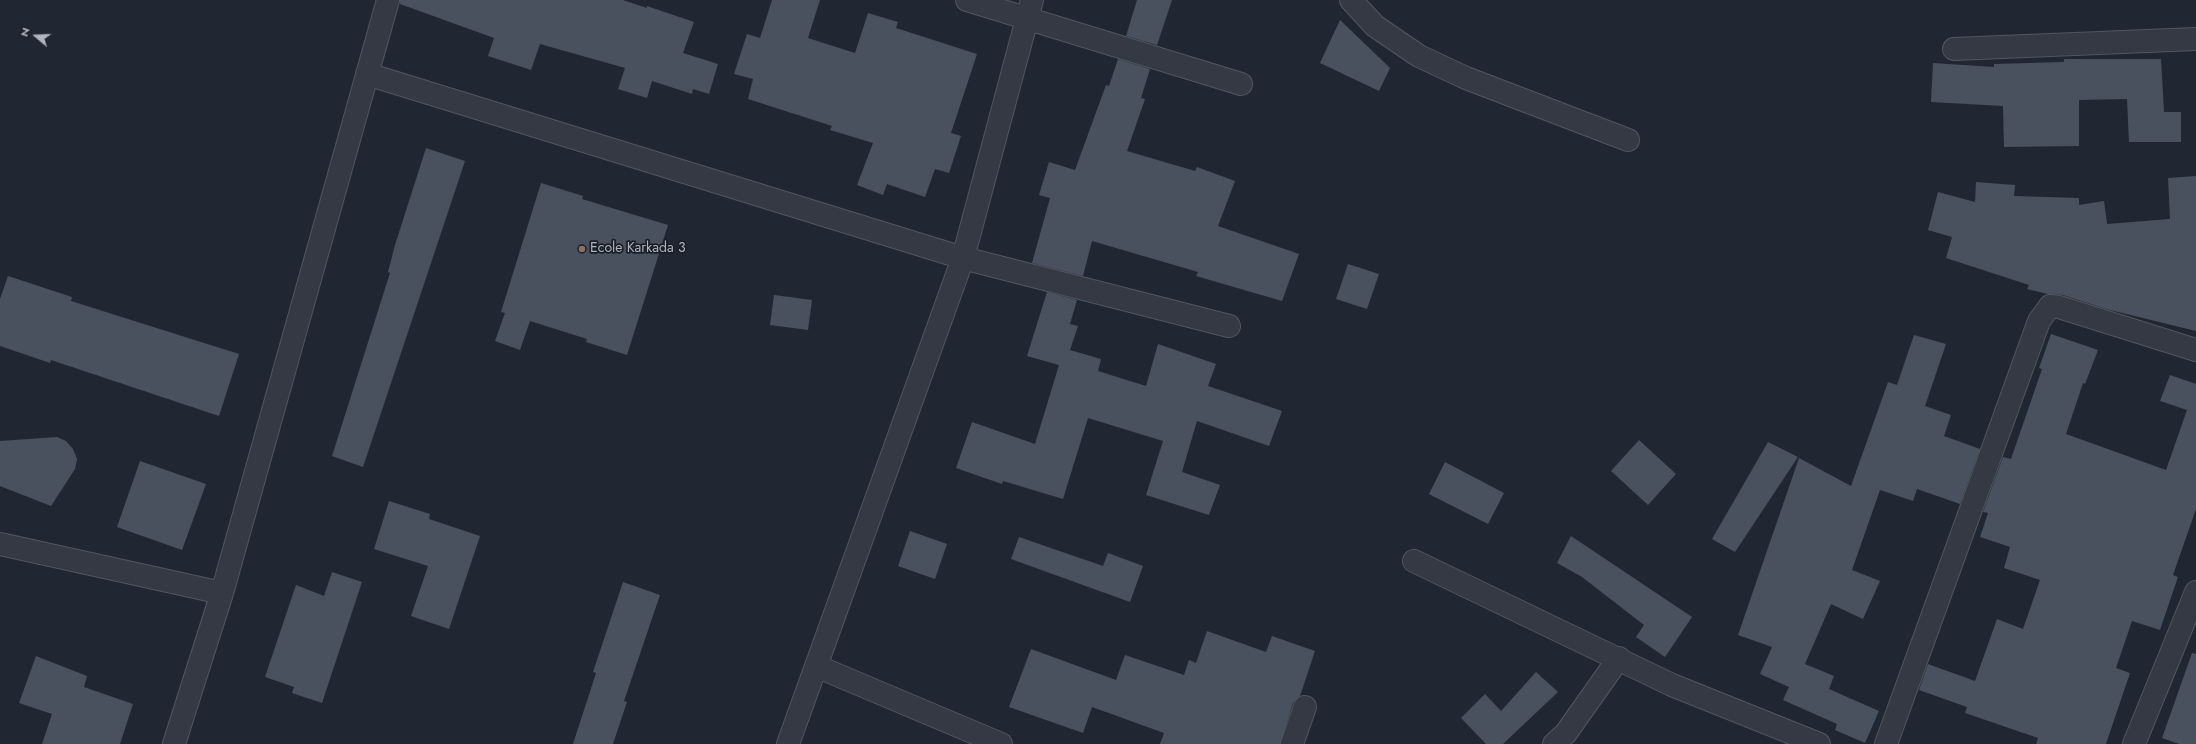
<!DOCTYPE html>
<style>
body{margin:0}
#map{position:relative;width:2196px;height:744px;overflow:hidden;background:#212732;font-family:Jost,sans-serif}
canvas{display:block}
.north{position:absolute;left:16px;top:16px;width:40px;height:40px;-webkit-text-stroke:3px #1a1e27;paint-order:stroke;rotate:289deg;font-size:11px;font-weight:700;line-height:16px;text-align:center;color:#aeb4c0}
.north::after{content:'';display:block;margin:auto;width:14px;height:18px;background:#aeb4c0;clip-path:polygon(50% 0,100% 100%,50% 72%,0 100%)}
</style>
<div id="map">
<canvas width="2196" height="744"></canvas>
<div class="north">N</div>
</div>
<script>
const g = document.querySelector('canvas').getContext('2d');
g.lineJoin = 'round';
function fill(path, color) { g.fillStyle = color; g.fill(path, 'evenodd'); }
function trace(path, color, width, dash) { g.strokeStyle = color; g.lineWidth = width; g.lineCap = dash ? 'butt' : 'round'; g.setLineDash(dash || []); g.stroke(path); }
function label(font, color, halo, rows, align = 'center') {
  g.font = font + ' Jost,sans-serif'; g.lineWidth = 3.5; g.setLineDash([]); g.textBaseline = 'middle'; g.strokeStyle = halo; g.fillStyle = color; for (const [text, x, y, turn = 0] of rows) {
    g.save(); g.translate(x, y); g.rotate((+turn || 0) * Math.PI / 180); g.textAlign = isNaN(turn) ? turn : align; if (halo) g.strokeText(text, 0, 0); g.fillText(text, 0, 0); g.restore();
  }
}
fill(new Path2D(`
 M400,0H623L647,8V6L694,22L683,53L718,64L709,94L693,89L692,94L652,81L647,98L618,89L625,68L540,44L531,70L488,56L494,38L400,4Z
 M772,0H820L808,38L855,53L868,13L898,22L896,28L977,54L951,133L961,136L949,173L935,169L925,197L887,184L883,195L857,185L873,143L830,130L832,126L748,99L753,79L734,74L747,34L760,38Z
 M1137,0H1172L1157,45L1126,36Z
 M1340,20L1390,68L1379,91L1320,63Z
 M1118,59L1150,69L1141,98L1145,99L1127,151L1195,171L1197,167L1235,181L1218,226L1299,254L1282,301L1196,276L1198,272L1092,241L1083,276L1032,263L1050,198L1039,195L1049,162L1075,170L1106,85L1109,86Z
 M2064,59H2161L2164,112H2181V142H2129L2127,99L2079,100V146L2004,147L2003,106L1931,102L1933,63L1994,67V64L2064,62Z
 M426,148L465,161L363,467L332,456L390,273L388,272L395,245Z
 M2196,176V331L2106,309L2063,295L2048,294L2027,289L2029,285L1946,258L1952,237L1928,230L1938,192L1975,202L1976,182L2015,185L2014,196L2079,198V205L2104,201L2107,224L2170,219L2168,178Z
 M541,183L583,196L582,199L668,225L627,355L586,342L587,339L530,321L520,350L495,341L505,313L501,312Z
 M1348,264L1379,274L1367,309L1336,299Z
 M8,276L72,297L71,301L239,354L219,416L51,360L50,363L0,346V299Z
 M1047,292L1077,300L1070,324L1078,326L1070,350L1101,359L1098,371L1146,386L1158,344L1216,364L1208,386L1282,411L1269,446L1197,421L1182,472L1220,485L1209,515L1146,495L1163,441L1088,418L1063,499L1003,481L1002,484L956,468L972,422L1035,444L1059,365L1027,356Z
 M774,295L812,300L808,330L770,325Z
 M2051,334L2098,350L2085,384L2083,383L2066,434L2166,470L2187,410L2160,401L2170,375L2196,384V509L2173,575L2178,577L2160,630L2132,621L2116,668L2130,673L2106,744H2036L2038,738L1965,713L1967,707L1919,690L1928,664L1975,681L1997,619L2023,629L2040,580L2004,568L2010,547L1980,537L1988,513L1983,512L2003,457L2011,459L2042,369L2039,368Z
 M1914,335L1946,344L1925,406L1951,415L1944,436L1980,449L1960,504L1917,489L1913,501L1880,490L1852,570L1880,581L1863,619L1831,604L1805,664L1834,676L1829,689L1879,711L1865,743L1835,730L1837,724L1783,700L1789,687L1760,674L1772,647L1738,635L1799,458L1851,486L1888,382L1897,385Z
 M57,437L66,441L73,449L77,459L75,469L51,506L0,486V441Z
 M1639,440L1676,474L1648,505L1611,471Z
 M1768,442L1798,457L1735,552L1712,539Z
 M140,461L206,484L182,550L117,527Z
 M1445,462L1504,493L1488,524L1429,494Z
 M389,501L430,514L429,519L480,536L449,629L411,616L428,566L374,549Z
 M910,531L947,544L935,579L898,566Z
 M1571,536L1692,617L1665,657L1636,637L1644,625L1582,577L1557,563Z
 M1019,537L1103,566L1108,553L1143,566L1130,602L1011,559Z
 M332,572L362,582L322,703L292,693L294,687L265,677L296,585L324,596Z
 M623,582L660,595L624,701L627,702L613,744H573L596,673L593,672Z
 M1207,631L1266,652L1272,636L1315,651L1300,696L1293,703L1280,744H1160L1164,733L1092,707L1083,733L1009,707L1031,649L1116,680L1125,655L1184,675L1189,660L1196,663Z
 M2192,653L2196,654V744H2179L2162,738Z
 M36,656L87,676L84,687L133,704L120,744H42L52,714L19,703Z
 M1536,672L1558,692L1503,744H1486L1461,718L1485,694L1501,711Z`), '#4a515e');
const minor = new Path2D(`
 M967,0L1241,84
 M1351,0L1375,26L1419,56L1466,78L1628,140
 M1954,49L2196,39
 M367,74L963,258L1229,326
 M0,544L222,593
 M1414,561L1672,685L1819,744
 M816,666L1001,744
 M174,744L222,593L388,0
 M788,744L963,258L1032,0
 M1292,744L1305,707
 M1554,744L1566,733L1619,658
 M1886,744L2039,321L2050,306L2059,307L2196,350
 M2134,744L2196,592`);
trace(minor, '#515761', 24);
trace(minor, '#343943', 22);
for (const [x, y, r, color] of [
 [582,249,4,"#8d6e63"]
]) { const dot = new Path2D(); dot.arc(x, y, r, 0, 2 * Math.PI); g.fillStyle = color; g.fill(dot); trace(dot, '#1a1e27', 1.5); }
label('14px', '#aeb4c0', '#1a1e27', [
 ["Ecole Karkada 3",590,249]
], 'left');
</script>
